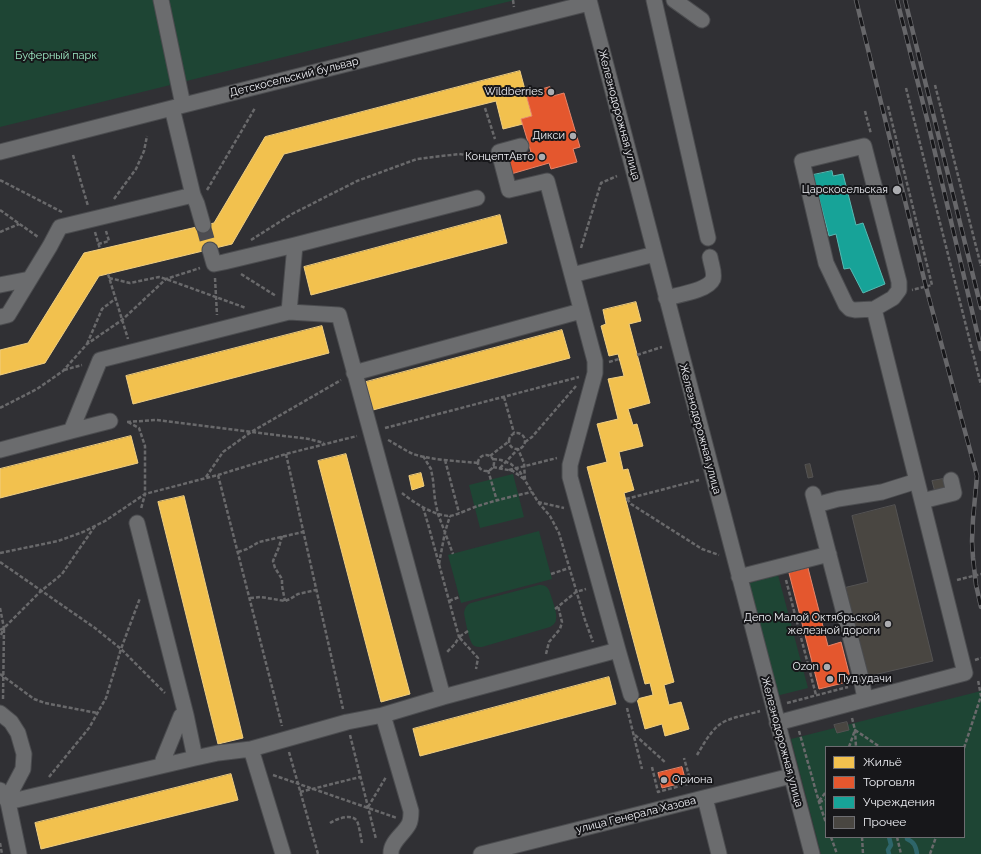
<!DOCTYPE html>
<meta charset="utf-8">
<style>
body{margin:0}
#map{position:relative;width:981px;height:854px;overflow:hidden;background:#303034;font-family:Raleway,sans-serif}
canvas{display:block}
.legend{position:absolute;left:825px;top:746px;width:140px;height:92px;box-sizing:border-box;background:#17171a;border:1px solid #6d6d71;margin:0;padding:5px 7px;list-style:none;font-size:12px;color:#edeef3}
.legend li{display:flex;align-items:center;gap:8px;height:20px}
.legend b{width:20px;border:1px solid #6d6d71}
</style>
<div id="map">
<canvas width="981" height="854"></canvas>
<ul class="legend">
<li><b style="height:11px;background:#f2c14e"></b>Жильё</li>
<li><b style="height:11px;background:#e4572e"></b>Торговля</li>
<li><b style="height:11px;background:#17a398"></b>Учреждения</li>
<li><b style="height:11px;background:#494641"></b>Прочее</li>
</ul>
</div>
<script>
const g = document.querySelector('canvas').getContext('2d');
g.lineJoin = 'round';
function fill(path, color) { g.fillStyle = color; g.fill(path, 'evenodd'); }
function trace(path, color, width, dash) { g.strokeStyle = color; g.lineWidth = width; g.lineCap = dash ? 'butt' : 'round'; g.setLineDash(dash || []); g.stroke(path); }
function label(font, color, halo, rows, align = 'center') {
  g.font = font + ' Raleway,sans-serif'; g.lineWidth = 4; g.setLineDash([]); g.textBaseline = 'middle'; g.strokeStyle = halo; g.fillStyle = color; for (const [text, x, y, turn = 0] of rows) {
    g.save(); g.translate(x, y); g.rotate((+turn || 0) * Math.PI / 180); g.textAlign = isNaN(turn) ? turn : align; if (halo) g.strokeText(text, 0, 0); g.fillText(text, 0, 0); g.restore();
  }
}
fill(new Path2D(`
 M0,0H515L0,127Z
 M513,474L524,517L480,528L469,485Z
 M539,531L552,579L461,603L448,555Z
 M778,575L808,688L776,696L746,584Z
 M539,585C544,585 547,586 549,590C551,596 558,614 556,619C556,623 553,625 550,627L482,647C479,647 475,647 473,645C469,641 465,619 464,613C465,608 466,605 471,603Z
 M981,691V854H821L791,739ZM826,747H964V837H826Z`), '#1e4534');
const homes = new Path2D(`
 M520,71L532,116L521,119L523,124L503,129L496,101L284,154L232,244L99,276L45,363L0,375V350L28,343L84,253L214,223L265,137Z
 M500,215L507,243L311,295L304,267Z
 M636,302L641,321L629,324L650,403L628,409L633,425L637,424L643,446L619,452L623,470L628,469L634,490L624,493L674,682L664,685L669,705L681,702L689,729L665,736L662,724L645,729L637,699L653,695L650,683L645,684L587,467L607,462L597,424L618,419L608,379L624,376L618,354L609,356L601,326L606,324L603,310Z
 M322,326L329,353L133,404L126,376Z
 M562,330L570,358L373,410L366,382Z
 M131,436L138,463L0,498V469Z
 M346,454L410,694L381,702L318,461Z
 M421,473L424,486L412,490L409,476Z
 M184,496L243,738L218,744L158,502Z
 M609,677L616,704L420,756L413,729Z
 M231,774L238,800L41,849L35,823Z`);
fill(homes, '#f2c14e');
trace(homes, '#f0ce80', 1);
const shops = new Path2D(`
 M550,87L553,96L564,93L580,147L573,149L577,162L551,169L549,163L511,174L507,159L531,152L521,119L532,116L526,94Z
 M808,568L828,646L841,642L851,681L819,689L789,573Z
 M682,767L686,782L662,788L658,773Z`);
fill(shops, '#e4572e');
trace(shops, '#e78469', 1);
const public = new Path2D(`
 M832,171L833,176L843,174L856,225L863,223L885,284L863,293L850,268L844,269L836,234L829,236L813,175Z`);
fill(public, '#17a398');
trace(public, '#57bab3', 1);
trace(new Path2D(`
 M907,837V839C914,842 916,846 917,854
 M889,854L888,850L891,845L889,837`), '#2e656a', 4.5);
const building = new Path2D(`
 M810,464L813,477L808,478L805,465Z
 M943,479L946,490L935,492L932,481Z
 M895,505L933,661L865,677L843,588L868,582L852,516Z
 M847,722L849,730L837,733L834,725Z`);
fill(building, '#494641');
trace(building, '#545353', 1);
trace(new Path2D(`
 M203,225L210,250`), '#4c4c51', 15, [15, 8]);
const minor = new Path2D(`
 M161,0L183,105
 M589,0L812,854
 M654,0L708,238
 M674,0L702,20
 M521,146L499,152L509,190L547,181L572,275
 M864,146L899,282V290L893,298L874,309L855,310L850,309L846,305L826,263L802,161Z
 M0,152L172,108L589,3
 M193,195L197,204L203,225
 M210,250L214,264L224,262L295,245L477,198
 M0,285L30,279
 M666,298C677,295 708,291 713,279C715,273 711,264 710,257
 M289,312L295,245
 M0,317L8,315L50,246L60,227L193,195L172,108
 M354,373L581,311
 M71,431L110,421
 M0,450L71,431L100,360L289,312L339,315L443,697L383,715L411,811C411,815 411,820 409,824C404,834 390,842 391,854
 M813,494L861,678L865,699
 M922,501L954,493L951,480
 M816,505L838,499L882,492L917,481
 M137,523L186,715L195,758
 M739,577L829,554
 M618,650L631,695
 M443,697L618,650L570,477V465L595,373V361L572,275L655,254
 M0,713L11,722L18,733L24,754L23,769L13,788L8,802L19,854
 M777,723L965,673L874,309
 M251,749L347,722L383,715
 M164,765L163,760L181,716L186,715
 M0,790L8,802L195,758L218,753L251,749L283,854
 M705,798L719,854
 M481,854L791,776`);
trace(minor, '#4b4c4f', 17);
trace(new Path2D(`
 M513,0L514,7
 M935,85L981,266
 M906,88L981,385
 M888,106L932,285L912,290
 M485,108L495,139
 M865,111L871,134
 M73,155L88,206
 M0,180L62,212
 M207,190L255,108
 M114,199L136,169L144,151L147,136
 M0,210L38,237
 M0,232L19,224
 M95,232L100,249
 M251,240L292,214L357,181L417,159L459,154L486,158
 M98,244L109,241L106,231
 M581,248L601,183L617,176
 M108,274L128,339
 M241,274L276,296
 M109,278L130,283L159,277L166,279L246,308
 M215,278L217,315
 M87,344L102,309L115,299
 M637,355L662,347
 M609,362L619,359
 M64,370L82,365
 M504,397L514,433
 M0,408L37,389L63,371L87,344L122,320L166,279L200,268
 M127,422L156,420L309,439L324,443
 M128,422L139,428L145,446V494L141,509
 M385,428L579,377
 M509 441a8 8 0 1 1 16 0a8 8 0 1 1-16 0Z
 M388,440C396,444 404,450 413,454C430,460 459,461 478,463
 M525,442L532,437L576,386
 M286,454L343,709
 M478 463a8 8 0 1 1 16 0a8 8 0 1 1-16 0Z
 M423,456L431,469L433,480L435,500L438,514L453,554
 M490,456L508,442
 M493,459L501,460L511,464L520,472L538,502L550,516L559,533L585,620L593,642
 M445,460L459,513
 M493,467L513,471L524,479
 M500,468L518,449L524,463L525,480
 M488,470L497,501
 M509,470L557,458
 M218,475L282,726
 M206,477L223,452L251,432L341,380
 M402,493C414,503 433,515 449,516C455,516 471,508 478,506C496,500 514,496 532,492
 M626,499L699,480
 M627,499L631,504L702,549L719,555
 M538,502L564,508
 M423,507L428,524L459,637L455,644L446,653
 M282,536L279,547L273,561L275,568L282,579V586L285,601
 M238,552L247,549L259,542L303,532
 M0,553L58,541L83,532L105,521L145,494L218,475L286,454L357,436
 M0,562L95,628L121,649L165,693
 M439,564L445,532L450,516
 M551,574L569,568
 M786,580L816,695
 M957,580L981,574
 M250,598L261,597L285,601L290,599L298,594L316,590
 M449,601L459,597
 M0,608L4,628L0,637
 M555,609L576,592L586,589
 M0,630L4,628L41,591L62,574L95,526
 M468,631L459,637L478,658L476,669
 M546,654L549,642L560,629L562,622L558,606
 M975,660L981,658
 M0,674L34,699L45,703L97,713
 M3,699L4,628
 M787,703L848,687
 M627,708L642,769
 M852,718L855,730L856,747
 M799,731L819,802L826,823
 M350,735L376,839
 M635,735L666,763
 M849,747L855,730L880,747
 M964,748L981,696L978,680
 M289,752L318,854
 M697,755C703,745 710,732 719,725C729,717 748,715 760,711
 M652,767L658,792L691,783L684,758
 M273,775L397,818
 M49,777L89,728L106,698L121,649L140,598
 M300,792L360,777
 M819,801L826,792
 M819,802L826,800
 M368,807L386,777
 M330,823C336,819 352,813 357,821C359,825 361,838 362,843
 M831,837L837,854
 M862,837L863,854
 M897,837L901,854
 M0,843L2,854
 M930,854L936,837`), '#69696b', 2.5, [4, 2]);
trace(minor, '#6b6c6e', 15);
const rail = new Path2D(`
 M856,0L926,287L977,476L973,519L972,541L973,558L976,585L981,607
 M897,0L928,123L981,349
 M905,0L981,308`);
trace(rail, '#67676a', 4.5);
trace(rail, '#17171a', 3, [9]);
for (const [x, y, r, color] of [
 [551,92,4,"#abacb0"],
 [573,136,4,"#abacb0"],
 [542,157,4,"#abacb0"],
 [897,190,5,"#abacb0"],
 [888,624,4,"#abacb0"],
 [827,667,4,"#abacb0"],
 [830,679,4,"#abacb0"],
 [664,780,4,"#abacb0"]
]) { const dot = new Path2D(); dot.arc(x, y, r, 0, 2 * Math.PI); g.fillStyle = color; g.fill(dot); trace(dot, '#17171a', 1.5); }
label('11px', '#9febc5', '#17171a', [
 ["Буферный парк",56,56]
]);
label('11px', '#edeef3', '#17171a', [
 ["Детскосельский бульвар",294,77,-14],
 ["Железнодорожная улица",619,115,75],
 ["Железнодорожная улица",700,429,75],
 ["Железнодорожная улица",782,742,75],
 ["улица Генерала Хазова",636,815,-14]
]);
label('11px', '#edeef3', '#17171a', [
 ["Wildberries",543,92],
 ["Дикси",565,136],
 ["КонцептАвто",534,157],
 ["Царскосельская",888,190],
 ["Депо Малой Октябрьской",880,618],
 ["железной дороги",880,631],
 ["Ozon",819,667],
 ["Пуд удачи",838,679,"left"],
 ["Ориона",672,780,"left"]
], 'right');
</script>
